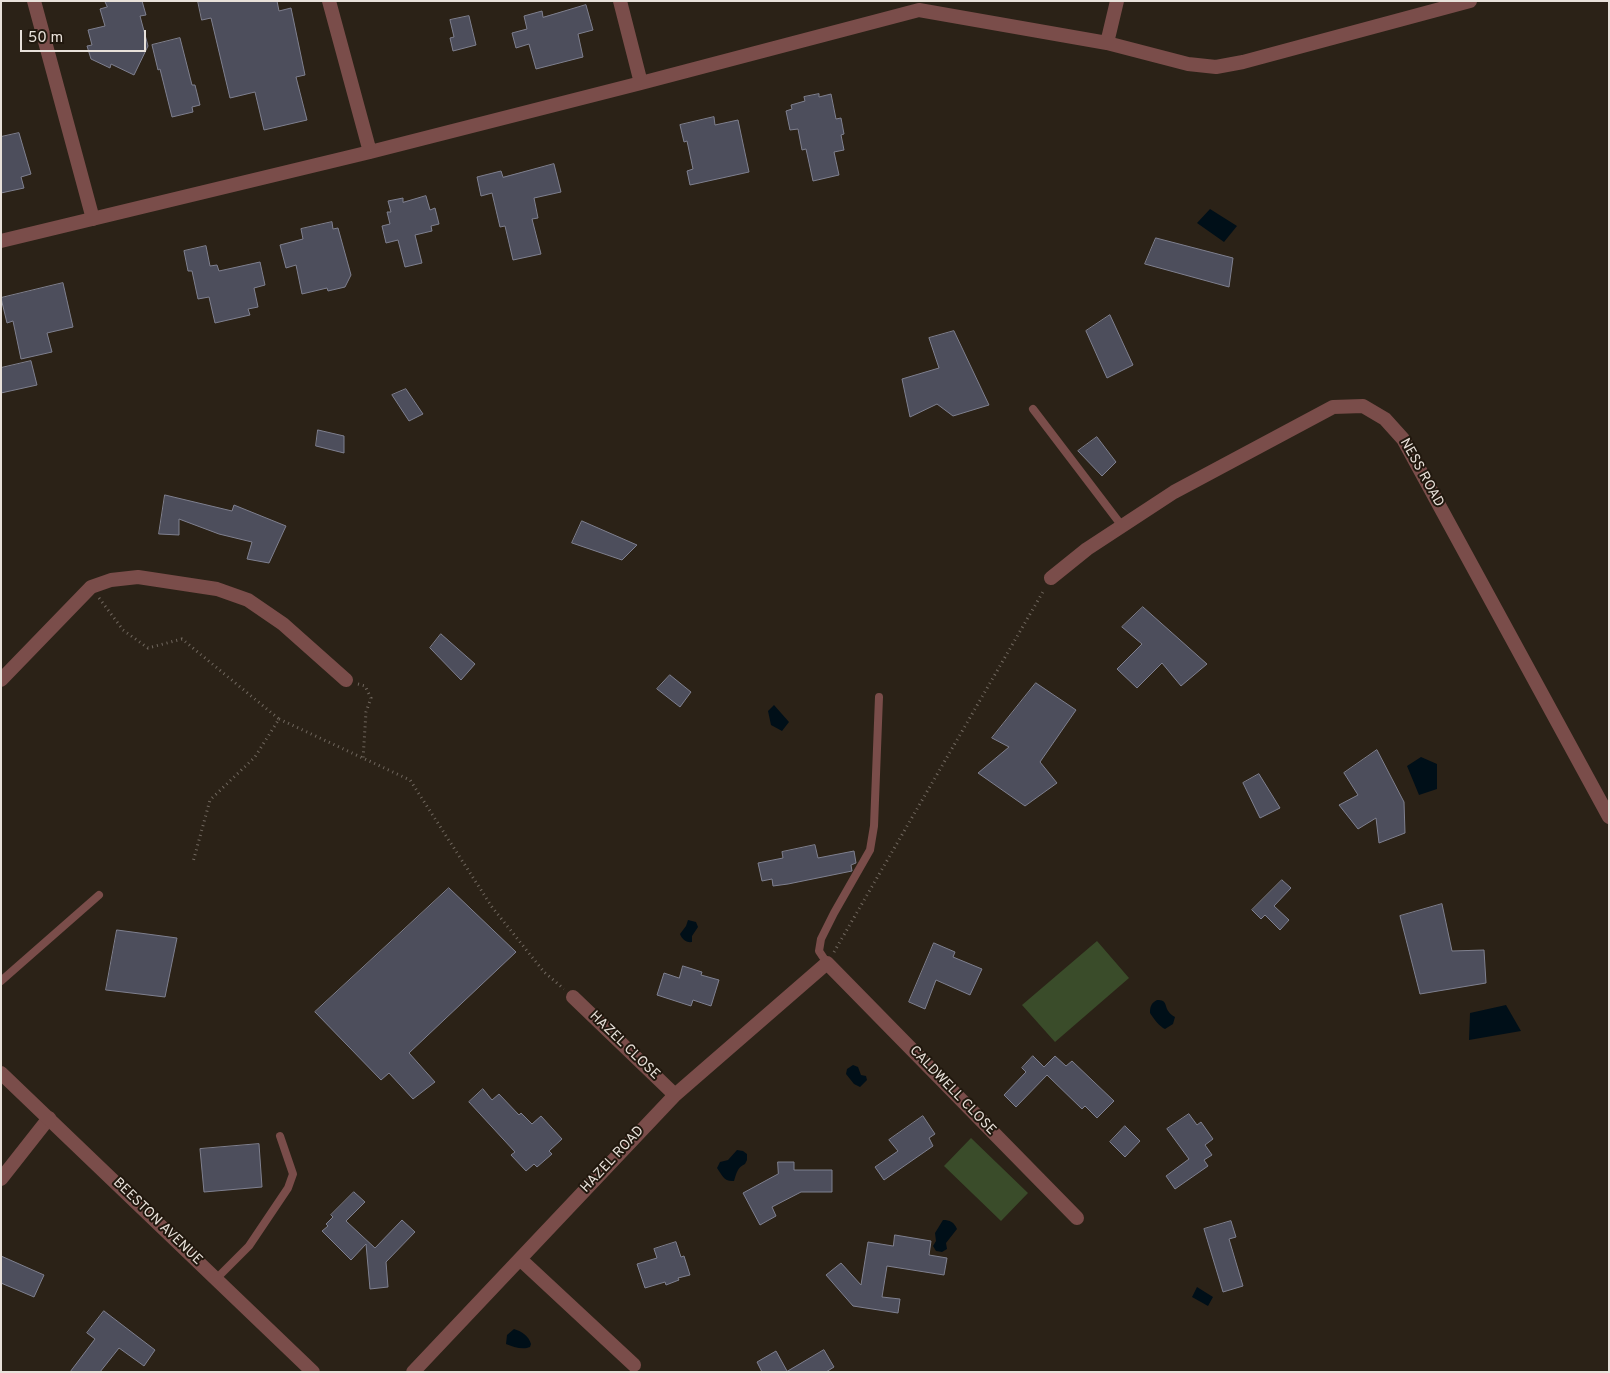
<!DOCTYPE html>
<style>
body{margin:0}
#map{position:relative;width:1610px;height:1373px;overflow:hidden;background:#2b2217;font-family:Overpass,sans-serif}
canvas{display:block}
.frame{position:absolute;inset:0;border:2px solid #e8e1da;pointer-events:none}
.scale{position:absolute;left:20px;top:30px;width:126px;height:22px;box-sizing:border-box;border:2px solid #e8e1da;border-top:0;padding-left:6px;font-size:15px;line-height:18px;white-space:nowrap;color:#e8e1da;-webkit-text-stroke:4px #21180e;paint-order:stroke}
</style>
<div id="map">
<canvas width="1610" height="1373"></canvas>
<div class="frame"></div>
<div class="scale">50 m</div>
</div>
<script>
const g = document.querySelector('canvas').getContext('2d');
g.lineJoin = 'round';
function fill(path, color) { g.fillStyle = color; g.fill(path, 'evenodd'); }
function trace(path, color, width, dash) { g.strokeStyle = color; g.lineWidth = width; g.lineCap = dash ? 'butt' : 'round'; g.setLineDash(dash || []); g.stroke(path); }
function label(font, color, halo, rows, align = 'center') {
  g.font = font + ' Overpass,sans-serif'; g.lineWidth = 4; g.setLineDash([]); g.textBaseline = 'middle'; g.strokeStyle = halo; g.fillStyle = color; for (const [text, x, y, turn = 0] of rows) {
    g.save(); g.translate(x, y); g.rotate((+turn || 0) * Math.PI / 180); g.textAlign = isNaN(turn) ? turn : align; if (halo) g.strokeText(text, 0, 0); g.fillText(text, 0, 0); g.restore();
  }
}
fill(new Path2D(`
 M1097,941L1129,978L1055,1042L1022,1005Z
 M971,1138L1028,1193L1001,1221L944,1166Z`), '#3a4c2a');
fill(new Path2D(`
 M1210,209L1237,226L1224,242L1197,223Z
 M774,705L789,722L782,731L771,725L768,711Z
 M1421,757L1437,764V789L1419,795L1407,766Z
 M688,920L696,922L698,927L692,936V942C686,943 682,939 680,934L686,926Z
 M1157,1000C1168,1000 1164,1006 1169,1012C1169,1013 1173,1016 1175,1017L1173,1024L1165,1029C1160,1027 1153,1018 1150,1013C1150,1007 1151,1003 1157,1000Z
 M1506,1005L1521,1031L1469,1040L1470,1013Z
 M853,1065L858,1067L861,1075L866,1076L867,1080L860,1087L854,1084L846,1074L847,1069Z
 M737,1150L743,1151L747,1154V1160L745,1164C737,1168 737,1172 734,1181C724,1182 722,1175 717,1168L720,1162L728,1160Z
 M943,1220C950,1220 954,1222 957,1229L946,1243L947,1249L942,1252L936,1251L933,1246L936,1241L935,1233Z
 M1197,1287L1213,1297L1208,1306L1192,1297Z
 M514,1329C521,1331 529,1336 531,1344L530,1347C523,1350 513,1347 506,1344L507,1335Z`), '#000f18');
const building = new Path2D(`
 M105,1H142L146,15L140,16L148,46L134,75L111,64L110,68L91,59L87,46L92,45L88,30L105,26L100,9L107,7Z
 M198,1H277L279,11L291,8L305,75L296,77L307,120L264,130L255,92L230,98L211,18L202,20Z
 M586,5L593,30L578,34L583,57L536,69L529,44L516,48L512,33L527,29L524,16L542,11L543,17Z
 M469,16L476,45L453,51L450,38L454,37L450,20Z
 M180,38L192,85H195L200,105L192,107L193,112L172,117L160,69L158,70L152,45Z
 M819,94V97L831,94L836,119L841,118L844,134L841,135L844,150L834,152L839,175L813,181L806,149L802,150L798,129L790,130L786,111L792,109L791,105L805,101L804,97Z
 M714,117L715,125L738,120L749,172L690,185L687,171L693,169L687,141L684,142L680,125Z
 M19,133L31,174L21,177L24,188L1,193V137Z
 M554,164L561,192L534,198L538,218L532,219L541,254L513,260L505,226L500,227L492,193L481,196L477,177L501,171L503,177Z
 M426,196L430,210L435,208L439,224L431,226L432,231L415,235L422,263L405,267L398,240L386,243L382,226L390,224L387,212H391L388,201L403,198V202Z
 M332,222L333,229L338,228L351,275L345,287L328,291L327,288L302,294L296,265L286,268L280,245L303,239L301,229Z
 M1156,238L1233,258L1229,287L1145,264Z
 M206,246L210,266L217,265L219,271L260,262L265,285L254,288L258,307L248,309L250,315L215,323L209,297L198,299L192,271H188L184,251Z
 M63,283L73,327L47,333L52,352L21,359L13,321L7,323L1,298Z
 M1110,315L1133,365L1107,378L1086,331Z
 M954,331L989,405L953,416L937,404L910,417L902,379L939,368L929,338Z
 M31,361L37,385L1,393V368Z
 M406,389L423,414L409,421L392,395Z
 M318,430L344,436V453L316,446Z
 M1097,437L1116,462L1102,476L1078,451Z
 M165,495L232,511L234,505L286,526L269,563L247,559L252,542L219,534L179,519V535L159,534Z
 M582,521L637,545L622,560L572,543Z
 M1143,607L1207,664L1181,686L1162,663L1137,688L1117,669L1142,644L1122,627Z
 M441,634L475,664L461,680L430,648Z
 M670,675L691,692L680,707L657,689Z
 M1036,683L1076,710L1040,762L1057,783L1025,806L978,773L1009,747L992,738Z
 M1377,750L1404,802L1405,833L1379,843L1376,818L1358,829L1339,805L1358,795L1344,773Z
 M1259,774L1280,808L1260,818L1243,783Z
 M815,845L818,858L854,851L856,863L851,865L852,871L788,884L773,886L772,879L762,881L758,863L783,858L782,852Z
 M1282,880L1291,888L1274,906L1289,920L1280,930L1265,915L1261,919L1252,910Z
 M449,888L516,952L409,1053L435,1082L413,1099L389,1073L381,1080L315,1012Z
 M1442,904L1452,951L1484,950L1486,983L1420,994L1400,916Z
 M117,930L177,938L165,997L106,990Z
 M934,943L955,952L953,957L982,969L970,995L936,980L925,1009L909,1002Z
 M683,966L702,972L701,975L719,980L711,1006L693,1000L691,1006L657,995L664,973L679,978Z
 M1033,1056L1044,1067L1055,1056L1066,1066L1072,1061L1114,1101L1097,1118L1085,1106L1082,1109L1047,1075L1016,1107L1004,1095L1026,1072L1022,1068Z
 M483,1089L492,1100L499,1094L519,1115L521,1113L532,1124L541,1116L562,1139L549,1151L552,1154L537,1167L534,1164L526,1171L511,1155L515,1152L469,1102Z
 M1189,1114L1197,1125L1201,1122L1213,1139L1205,1145L1212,1155L1204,1160L1208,1166L1175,1189L1166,1176L1189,1159L1167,1129Z
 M923,1116L935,1134L929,1138L933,1146L884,1180L875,1167L898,1151L889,1140Z
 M1125,1126L1140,1141L1125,1157L1110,1142Z
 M259,1144L262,1187L204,1192L200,1149Z
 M778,1162H794V1170H832V1192H801L772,1207L776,1216L760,1225L743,1193L778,1174Z
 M354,1192L365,1202L346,1221L375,1248L402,1220L415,1232L386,1262L388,1287L370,1289L366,1244L351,1260L322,1231L328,1226L326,1224L333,1217L331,1215Z
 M1231,1221L1236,1237L1229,1239L1243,1286L1223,1292L1204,1229Z
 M895,1235L931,1241L929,1255L947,1258L944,1275L887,1266L882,1297L900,1299L898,1313L853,1306L826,1275L841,1263L861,1285L868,1242L893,1246Z
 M676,1242L681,1257L684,1256L690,1275L678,1278L679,1280L666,1285L665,1282L645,1288L637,1264L657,1258L654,1249Z
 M1,1256L44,1275L34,1297L1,1283Z
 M104,1311L155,1350L144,1366L119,1348L100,1372H70L95,1339L87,1333Z
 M824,1350L834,1367L826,1372H762L757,1362L776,1351L787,1371Z`);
fill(building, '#4d4e5c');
trace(building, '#7f808f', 1);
trace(new Path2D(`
 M99,598L123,630L148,648L182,639L279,719L255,757L210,800L193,862
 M358,684L365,686L371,698L366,712L363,759
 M279,719L410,780L492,907L544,972L564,989
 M834,952L1044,590`), '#71685f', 3, [1, 4]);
trace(new Path2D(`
 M1033,409L1122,526
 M827,963L819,951L821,939L834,913L870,850L874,826L879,697
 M1,981L99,895
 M216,1279L249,1246L288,1188L293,1174L280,1136`), '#7a4d4a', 8);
trace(new Path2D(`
 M34,1L93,219
 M329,1L370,152
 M620,1L641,83
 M1107,43L1117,1
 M1,241L370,152L641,83L919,10L1107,43L1188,64L1216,67L1243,62L1470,1
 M1051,578L1087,549L1174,492L1333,407L1363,406L1385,419L1403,439L1609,817
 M1,680L91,587L111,580L138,577L217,589L248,600L283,624L346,680
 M573,997L675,1095
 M1,1179L49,1118
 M520,1259L634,1365
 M413,1372L675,1095L827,963L1077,1218`), '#7a4d4a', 14);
trace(new Path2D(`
 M1,1073L313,1372`), '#7a4d4a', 14);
label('14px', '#e8e1da', '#21180e', [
 ["NESS ROAD",1421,473,61],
 ["HAZEL CLOSE",624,1046,44],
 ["CALDWELL CLOSE",952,1091,46],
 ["HAZEL ROAD",613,1160,-47],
 ["BEESTON AVENUE",157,1222,44]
]);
</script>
